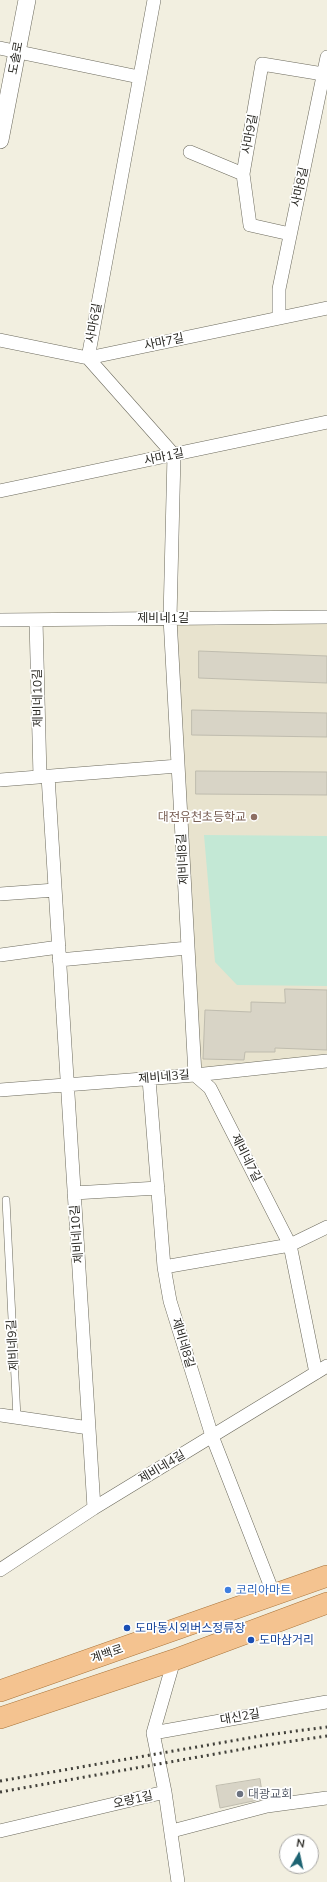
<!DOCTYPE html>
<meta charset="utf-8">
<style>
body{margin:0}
#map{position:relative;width:327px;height:1882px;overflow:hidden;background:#f2efe0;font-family:Mulish,sans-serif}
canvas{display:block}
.north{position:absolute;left:279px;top:1834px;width:40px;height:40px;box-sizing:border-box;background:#fff;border:1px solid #aaa9a7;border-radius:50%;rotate:9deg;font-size:11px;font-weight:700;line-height:16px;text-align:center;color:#2a2924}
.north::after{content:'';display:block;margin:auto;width:14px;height:18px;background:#1c6372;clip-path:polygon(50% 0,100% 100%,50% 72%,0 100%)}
</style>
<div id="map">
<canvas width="327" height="1882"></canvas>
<div class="north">N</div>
</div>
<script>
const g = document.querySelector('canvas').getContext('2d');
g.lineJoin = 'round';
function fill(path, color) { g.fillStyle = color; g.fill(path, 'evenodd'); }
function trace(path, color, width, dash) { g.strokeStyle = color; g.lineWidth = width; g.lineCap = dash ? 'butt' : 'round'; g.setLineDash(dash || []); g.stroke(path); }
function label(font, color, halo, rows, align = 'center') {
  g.font = font + ' Mulish,"Noto Sans KR",sans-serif'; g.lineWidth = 3.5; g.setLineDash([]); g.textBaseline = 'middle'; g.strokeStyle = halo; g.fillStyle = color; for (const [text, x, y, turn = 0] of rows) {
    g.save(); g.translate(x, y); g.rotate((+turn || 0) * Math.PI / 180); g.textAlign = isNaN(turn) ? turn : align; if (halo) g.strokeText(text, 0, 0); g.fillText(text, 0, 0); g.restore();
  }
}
fill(new Path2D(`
 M327,617V1057L194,1069L170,618Z`), '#e8e3ce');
fill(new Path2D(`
 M204,835L327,836V986L237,985L215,962Z`), '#c3e8d5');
const building = new Path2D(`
 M199,651L327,656V683L199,678Z
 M192,710L327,713V737L192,735Z
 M196,771L327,772V795L196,794Z
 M285,989L327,990V1050L275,1048V1052H245L244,1060L203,1059L205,1010L251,1012V1002L285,1003Z
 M260,1779L263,1799L220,1808L216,1786Z`);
fill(building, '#d8d4c6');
trace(building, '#bfbcae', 1);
const service = new Path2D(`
 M6,1200L17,1418`);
const minor = new Path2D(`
 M154,0L88,358L174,455L170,618L195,1075L210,1088L290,1245L316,1373
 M0,48L139,77
 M190,152L243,174
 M290,234L250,225L243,174L262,64L323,74
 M279,318V289L327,57
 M0,340L88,358L327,308
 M0,491L327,422
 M0,620L327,617
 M36,620L40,777
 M48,776L94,1508
 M0,780L178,766
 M0,894L55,890
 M0,955L59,947
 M59,960L188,948
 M149,1079L164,1267L170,1301L212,1436L274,1595
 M0,1090L195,1075L327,1061
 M74,1193L158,1188
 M164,1267L290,1245L327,1227
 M0,1415L89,1428
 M0,1570L94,1508L327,1366
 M174,1660L153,1733L165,1792L178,1882
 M153,1733L327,1702
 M0,1831L165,1792
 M172,1831L267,1806L327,1798`);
const tertiary = new Path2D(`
 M0,140L27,0`);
const primary = new Path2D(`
 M0,1691L327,1576
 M0,1718L174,1660L327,1603`);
trace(service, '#6c6a5d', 8);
trace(minor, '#6c6a5d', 14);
trace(tertiary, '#6c6a5d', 18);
trace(primary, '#a8733a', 22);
trace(service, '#fff', 7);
trace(minor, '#fff', 13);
trace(tertiary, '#fff', 17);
trace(primary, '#f4c390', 21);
trace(new Path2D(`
 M0,1781L266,1735L327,1727
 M0,1792L266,1745L327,1736`), '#42413b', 3, [2, 4]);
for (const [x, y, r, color] of [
 [254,817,4,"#8d6e63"],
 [228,1590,4,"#3f7fe0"],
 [127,1628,4,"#1a4fb4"],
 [251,1640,4,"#1a4fb4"],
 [240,1794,4,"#6b7280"]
]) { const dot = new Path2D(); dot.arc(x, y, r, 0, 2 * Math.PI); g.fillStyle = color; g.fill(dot); trace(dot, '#fff', 1.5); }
label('12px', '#2a2924', '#fff', [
 ["도솔로",16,58,-79],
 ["사마9길",250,134,-80],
 ["사마8길",300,187,-78],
 ["사마6길",94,323,-80],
 ["사마7길",164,342,-12],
 ["사마1길",164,457,-12],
 ["제비네1길",163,618],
 ["제비네10길",38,698,-91],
 ["제비네8길",183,859,-93],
 ["제비네3길",164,1077,-5],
 ["제비네7길",246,1158,63],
 ["제비네10길",77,1234,-94],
 ["제비네8길",183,1343,73],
 ["제비네9길",13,1345,-93],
 ["제비네4길",162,1467,-31],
 ["계백로",107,1654,-19],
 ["대신2길",240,1717,-10],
 ["오량1길",133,1800,-13]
]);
label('12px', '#785e54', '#fff', [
 ["대전유천초등학교",246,817]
], 'right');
label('12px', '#366cbe', '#fff', [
 ["코리아마트",236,1590]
], 'left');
label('12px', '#164399', '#fff', [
 ["도마동시외버스정류장",135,1628],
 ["도마삼거리",259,1640]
], 'left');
label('12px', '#5b616d', '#fff', [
 ["대광교회",248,1794]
], 'left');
</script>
